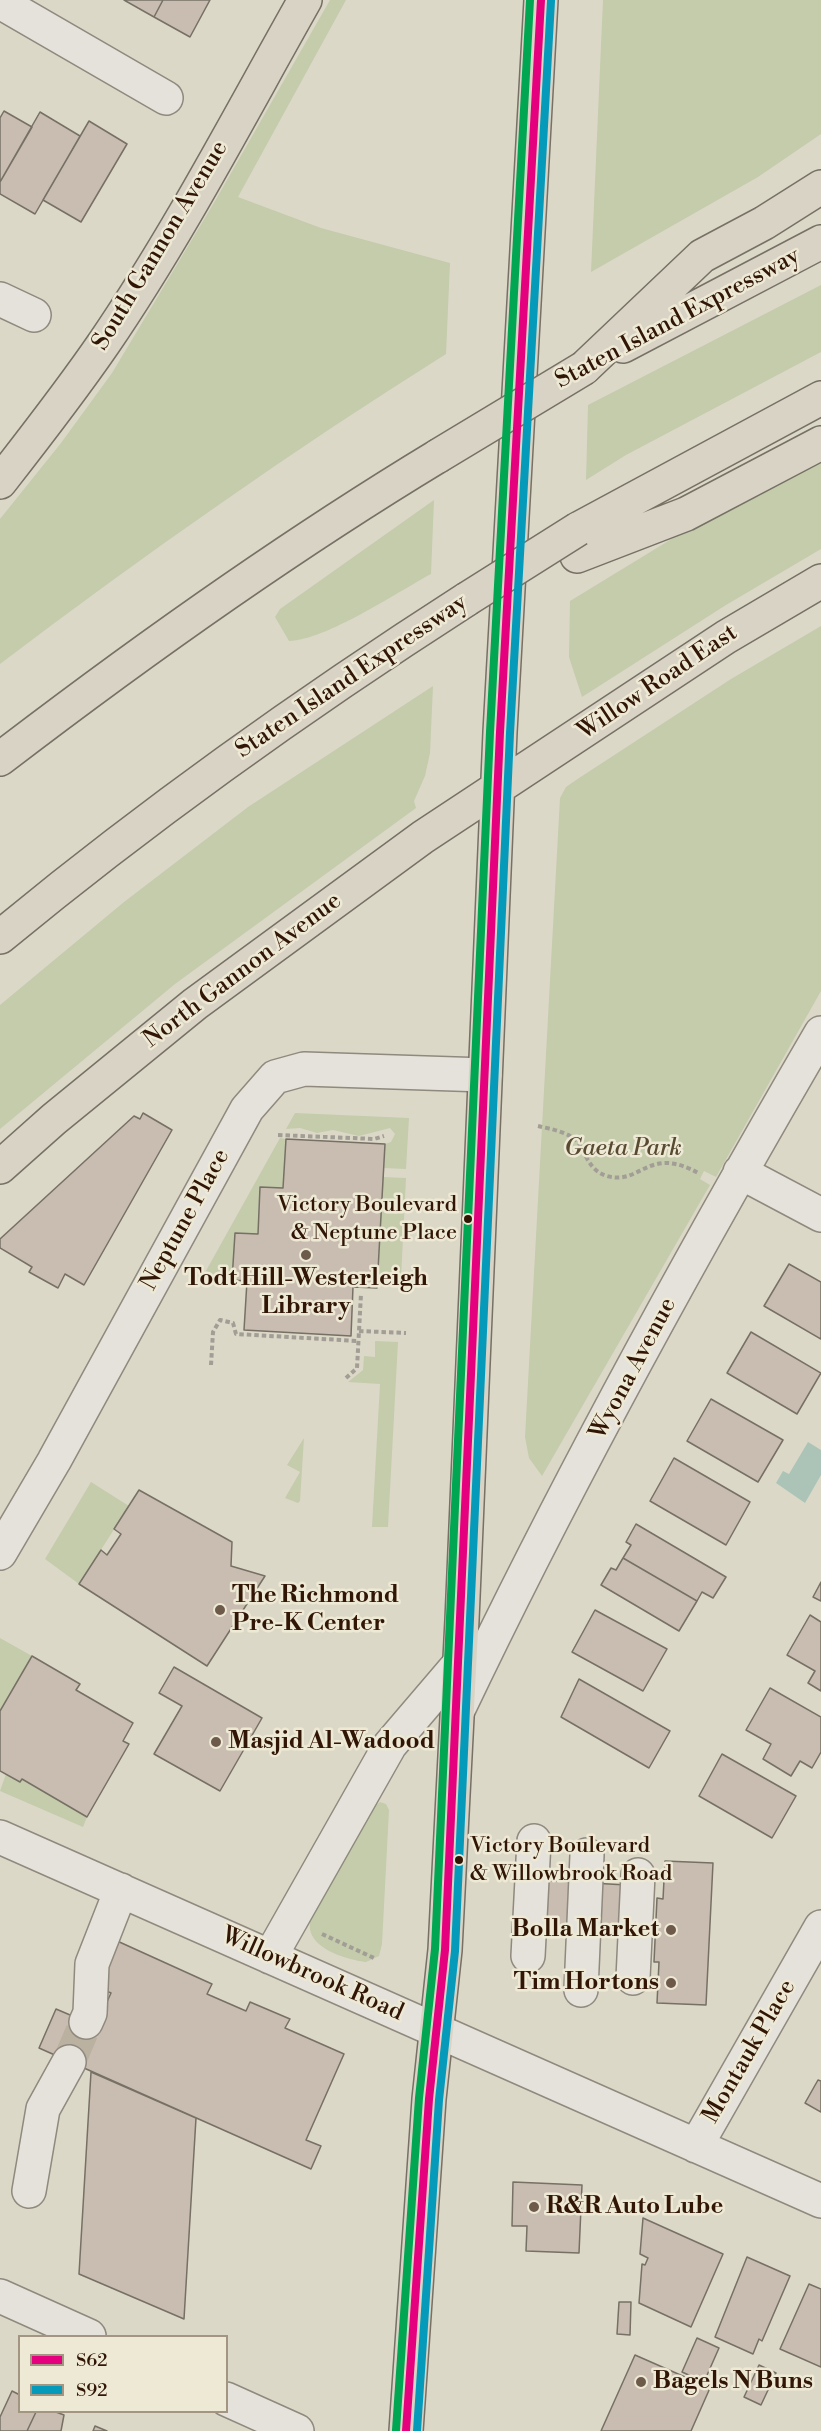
<!DOCTYPE html>
<style>
body{margin:0}
#map{position:relative;width:821px;height:2431px;overflow:hidden;background:#dcd8c7;font-family:"Libre Bodoni",serif}
canvas{display:block}
.legend{position:absolute;left:18px;top:2335px;width:210px;height:78px;box-sizing:border-box;background:#eee9d5;border:2px solid #a29582;margin:0;padding:8px 10px;list-style:none;font-size:18px;color:#311606}
.legend li{display:flex;align-items:center;gap:12px;height:30px}
.legend b{width:30px;border:2px solid #a29582}
</style>
<div id="map">
<canvas width="821" height="2431"></canvas>
<ul class="legend">
<li><b style="height:8px;background:#e5007d"></b>S62</li>
<li><b style="height:8px;background:#059aba"></b>S92</li>
</ul>
</div>
<script>
const g = document.querySelector('canvas').getContext('2d');
g.lineJoin = 'round';
function fill(path, color) { g.fillStyle = color; g.fill(path, 'evenodd'); }
function trace(path, color, width, dash) { g.strokeStyle = color; g.lineWidth = width; g.lineCap = dash ? 'butt' : 'round'; g.setLineDash(dash || []); g.stroke(path); }
function label(font, color, halo, rows, align = 'center') {
  g.font = font + ' "Libre Bodoni",serif'; g.lineWidth = 5; g.setLineDash([]); g.textBaseline = 'middle'; g.strokeStyle = halo; g.fillStyle = color; for (const [text, x, y, turn = 0] of rows) {
    g.save(); g.translate(x, y); g.rotate((+turn || 0) * Math.PI / 180); g.textAlign = isNaN(turn) ? turn : align; if (halo) g.strokeText(text, 0, 0); g.fillText(text, 0, 0); g.restore();
  }
}
fill(new Path2D(`
 M330,0H346L238,197L321,228L450,263L446,354C293,450 144,555 0,664V519L61,443L112,373L215,201Z
 M603,0H821V134L758,177L591,272Z
 M821,285V352L626,455L586,480L588,405Z
 M821,462V549L726,605L582,697L569,657L570,601L683,532Z
 M434,500L431,574C396,593 326,640 289,641L275,617L280,609Z
 M821,626V991L716,1177L704,1171L700,1179L710,1185L542,1476L529,1458L525,1437L560,798L566,787L576,780L731,679Z
 M433,686L430,753L425,776L414,801L416,808L175,984L0,1129V1005L124,902L248,807Z
 M295,1113L409,1118L406,1169L384,1168L385,1144L391,1142L395,1134L390,1128L359,1136L333,1130L317,1133L300,1128L286,1129Z
 M280,1138L286,1139L283,1188H260L258,1234L232,1280L202,1278Z
 M383,1177L406,1178L401,1278L378,1276Z
 M375,1341L398,1342L388,1527H372L380,1384L348,1382L363,1370L364,1356L375,1357Z
 M304,1438L300,1501L298,1503L285,1498L300,1472L287,1465Z
 M91,1482L129,1506L79,1584L45,1559Z
 M0,1638L32,1656L0,1711Z
 M6,1774L20,1782L22,1779L87,1817L83,1827L0,1791Z
 M380,1802L386,1804L389,1810L382,1944L379,1956L366,1962C343,1959 302,1946 311,1918L374,1807Z`), '#c4ccac');
fill(new Path2D(`
 M808,1442L821,1450V1475L805,1503L776,1483L783,1471L789,1474Z`), '#abc4b7');
const building = new Path2D(`
 M124,0H163L154,17Z
 M163,0H210L190,37L154,17Z
 M4,111L32,127L0,182V118Z
 M40,112L80,136L35,214L0,194V182Z
 M89,121L127,144L81,222L43,200Z
 M143,1113L172,1130L84,1285L65,1274L58,1288L29,1272L32,1267L0,1248V1239L134,1116L140,1119Z
 M286,1139L385,1144L377,1288L353,1287L351,1336L244,1330L247,1281L232,1280L235,1233L258,1234L260,1187L283,1188Z
 M789,1264L821,1282V1339L764,1306Z
 M751,1332L821,1373L797,1414L727,1373Z
 M711,1399L783,1440L758,1482L687,1441Z
 M674,1458L750,1502L726,1545L650,1501Z
 M139,1490L232,1542L231,1566L265,1576L207,1666L79,1584L101,1550L107,1555L121,1534L114,1529Z
 M636,1524L726,1577L713,1598L702,1592L697,1601L623,1558L631,1545L626,1542Z
 M623,1558L697,1601L679,1631L601,1585L611,1568L616,1570Z
 M821,1582V1601L813,1597Z
 M595,1610L667,1649L643,1691L572,1652Z
 M810,1615L821,1622V1691L808,1683L815,1671L787,1655Z
 M32,1656L80,1684L76,1690L133,1723L123,1741L129,1744L87,1817L22,1779L20,1782L0,1771V1711Z
 M174,1667L262,1718L220,1791L154,1754L182,1706L159,1693Z
 M579,1679L670,1731L649,1768L561,1717Z
 M770,1688L821,1717V1752L812,1768L800,1761L791,1776L763,1759L771,1744L746,1730Z
 M722,1754L796,1796L772,1838L699,1796Z
 M665,1861L713,1863L706,2005L657,2003L659,1962H654L657,1898L663,1899Z
 M539,1880L644,1886L635,1936L537,1930Z
 M115,1940L212,1984L207,1994L246,2011L250,2002L290,2019L285,2028L344,2054L306,2140L321,2146L311,2169L39,2048L56,2009L96,2026L111,1993L94,1986Z
 M91,2072L196,2118L184,2319L79,2274Z
 M818,2080L821,2081V2112L805,2103Z
 M513,2182L582,2185L579,2253L526,2251L527,2226H512Z
 M643,2218L723,2254L691,2327L639,2303L642,2264L645,2265L648,2258L640,2254Z
 M747,2257L790,2276L762,2341L759,2339L753,2354L715,2337Z
 M809,2284L821,2289V2367L780,2349Z
 M619,2302H631L630,2335L617,2334Z
 M697,2338L719,2348L704,2382L682,2372Z
 M635,2355L710,2388L691,2431H601Z
 M759,2365L776,2373L761,2405L744,2397Z
 M12,2391L20,2395V2412H36L27,2431H0V2417Z
 M36,2412H56L64,2415L61,2431H27Z
 M95,2426L107,2431H93Z`);
fill(building, '#c9bcb0');
trace(building, '#767065', 1.5);
trace(new Path2D(`
 M69,2062L86,2022`), '#bab1a0', 33, [33, 16]);
const minor = new Path2D(`
 M0,2L166,98
 M0,299L34,315
 M740,1172L821,1215
 M0,1553L54,1461L247,1109L275,1077L304,1069L485,1075
 M458,1710C568,1479 692,1254 821,1033
 M0,1837L821,2201
 M528,1956L534,1841
 M270,1957L390,1745L460,1663
 M633,1978L638,1875
 M581,1990L587,1855
 M86,2022L90,2013L92,1964L121,1890
 M696,2146L821,1927
 M29,2191L43,2109L69,2062
 M0,2296L89,2336
 M226,2399L297,2431`);
const major = new Path2D(`
 M0,482C36,436 71,391 104,343C179,233 240,115 305,0
 M0,1167L54,1119L195,1004L423,837L726,637L821,581
 M406,2431L429,2099L445,1950L462,1620L500,732L541,0`);
const highway = new Path2D(`
 M623,346L821,242
 M584,368L702,256L764,223L821,187
 M578,529L821,398
 M577,556L686,514L821,443
 M0,759C141,651 286,548 438,456
 M0,937C149,814 305,703 467,599`);
trace(minor, '#8f897e', 36);
trace(major, '#767065', 36);
trace(highway, '#767065', 36);
trace(new Path2D(`
 M538,1126C551,1129 573,1133 580,1145C587,1158 591,1171 607,1176C641,1186 648,1144 700,1174
 M278,1135L374,1139L384,1136
 M359,1331L406,1333
 M211,1365L213,1332L220,1320L233,1323L236,1334L358,1341
 M346,1378L357,1368L361,1294
 M322,1934L374,1958`), '#a29d95', 4, [4.5, 3]);
trace(minor, '#e4e2da', 33);
trace(major, '#d8d3c5', 33);
trace(highway, '#d8d3c5', 33);
const highwayBridge = new Path2D(`
 M438,456L584,368
 M467,599L578,529`);
trace(highwayBridge, '#767065', 36, []);
trace(highwayBridge, '#d8d3c5', 33);
trace(new Path2D(`
 M406,2431L429,2099L445,1950L500,732L541,0`), '#e5007d', 8);
trace(new Path2D(`
 M417,2431L439,2100L455,1951L510,733L551,1`), '#059aba', 8);
trace(new Path2D(`
 M396,2430L419,2098L435,1949L490,732L530,0`), '#00a651', 8);
for (const [x, y, r, color] of [
 [468,1219,5,"#311606"],
 [306,1255,6,"#6d5a4a"],
 [220,1610,6,"#6d5a4a"],
 [216,1742,6,"#6d5a4a"],
 [459,1860,5,"#311606"],
 [671,1930,6,"#6d5a4a"],
 [671,1983,6,"#6d5a4a"],
 [534,2207,6,"#6d5a4a"],
 [641,2382,6,"#6d5a4a"]
]) { const dot = new Path2D(); dot.arc(x, y, r, 0, 2 * Math.PI); g.fillStyle = color; g.fill(dot); trace(dot, '#eee9d5', 2); }
label('22px', '#311606', '#eee9d5', [
 ["Victory Boulevard",457,1206],
 ["& Neptune Place",457,1234],
 ["Victory Boulevard",470,1847,"left"],
 ["& Willowbrook Road",470,1875,"left"]
], 'right');
label('24px', '#311606', '#eee9d5', [
 ["South Gannon Avenue",161,246,-59],
 ["Staten Island Expressway",678,319,-28],
 ["Staten Island Expressway",352,677,-34],
 ["Willow Road East",658,683,-34],
 ["North Gannon Avenue",243,971,-37],
 ["Neptune Place",186,1220,-61],
 ["Wyona Avenue",634,1369,-62],
 ["Willowbrook Road",312,1975,24],
 ["Montauk Place",750,2052,-60]
]);
label('italic 24px', '#574a31', '#eee9d5', [
 ["Gaeta Park",623,1149]
]);
label('bold 24px', '#311606', '#eee9d5', [
 ["Todt Hill-Westerleigh",306,1279,"center"],
 ["Library",306,1307,"center"],
 ["The Richmond",232,1596],
 ["Pre-K Center",232,1624],
 ["Masjid Al-Wadood",228,1742],
 ["Bolla Market",659,1930,"right"],
 ["Tim Hortons",659,1983,"right"],
 ["R&R Auto Lube",546,2207],
 ["Bagels N Buns",653,2382]
], 'left');
</script>
